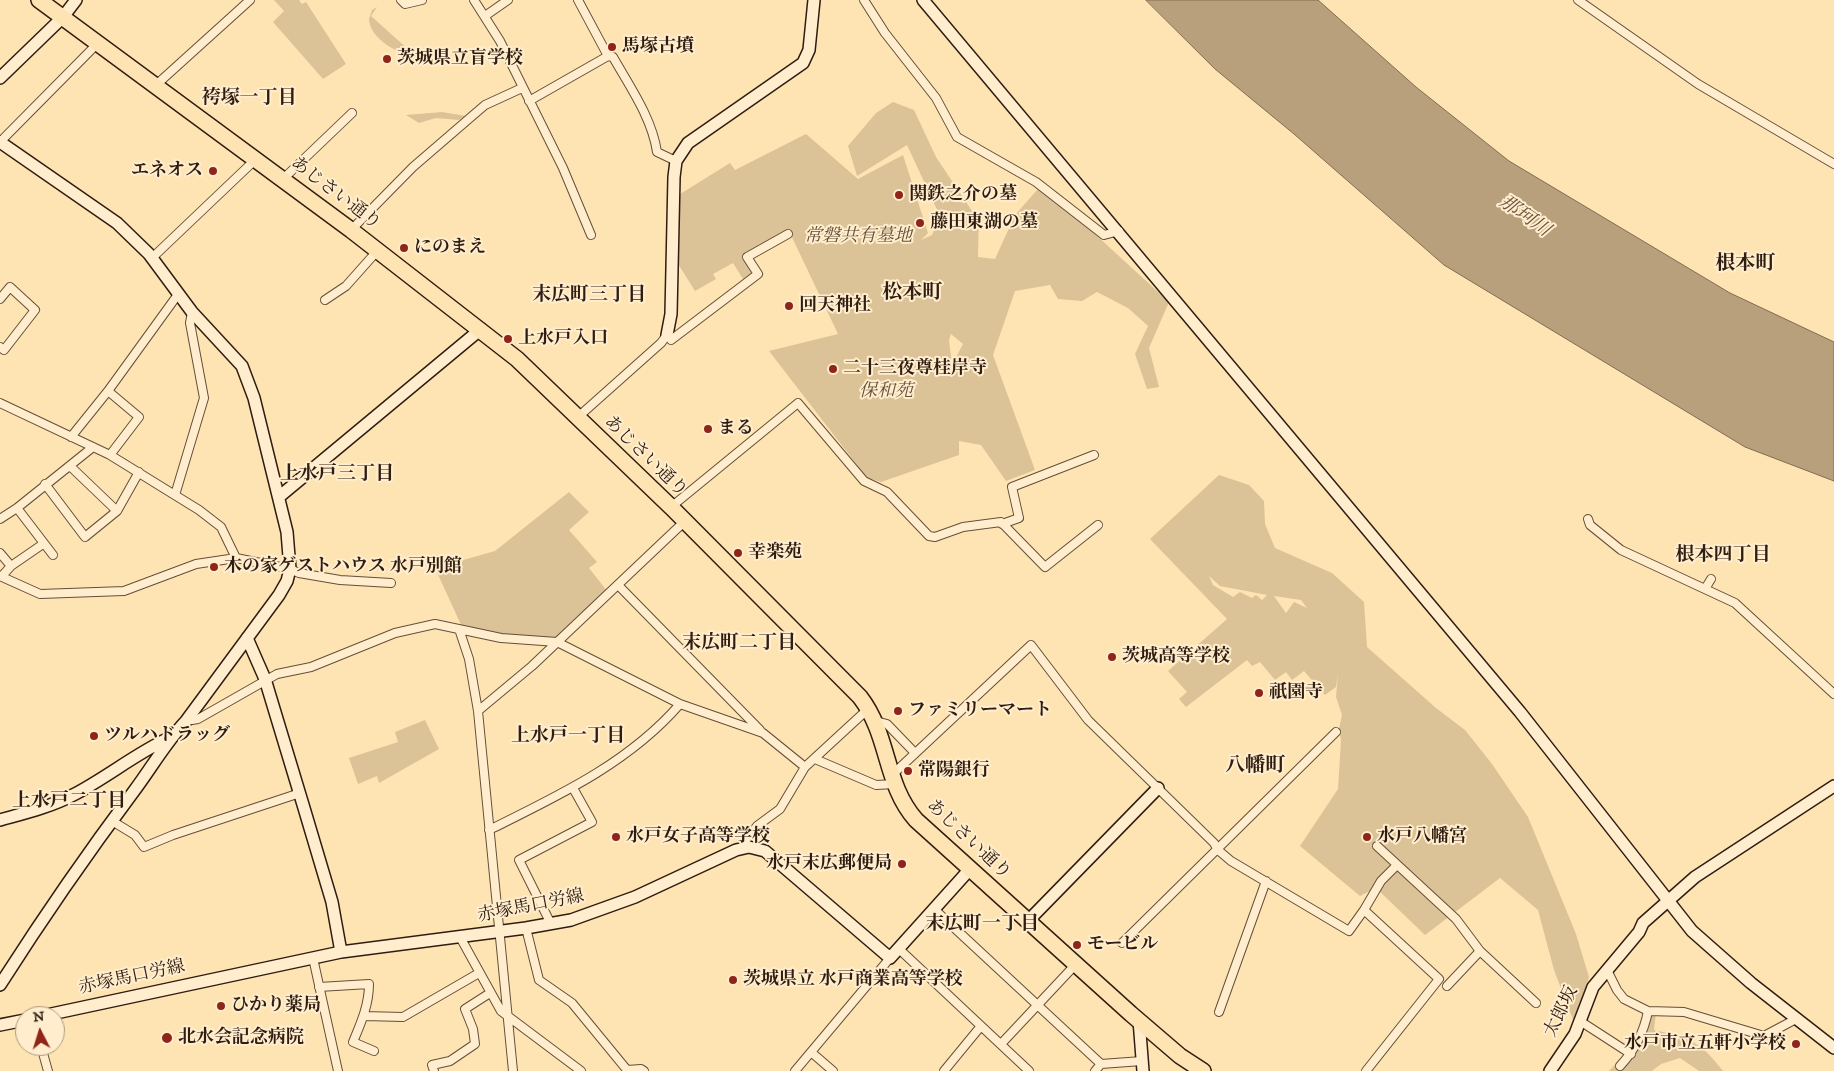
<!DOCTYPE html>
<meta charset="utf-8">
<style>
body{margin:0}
#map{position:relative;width:1834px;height:1071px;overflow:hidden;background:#ffe4b3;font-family:"IM FELL DW Pica",serif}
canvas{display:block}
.north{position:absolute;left:15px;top:1006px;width:50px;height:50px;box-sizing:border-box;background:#ffedce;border:1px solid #ac9a82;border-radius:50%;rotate:355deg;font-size:14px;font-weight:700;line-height:20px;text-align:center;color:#2f1d11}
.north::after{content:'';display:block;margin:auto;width:18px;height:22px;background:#8f2418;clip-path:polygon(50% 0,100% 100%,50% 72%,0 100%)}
</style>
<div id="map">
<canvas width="1834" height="1071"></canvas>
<div class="north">N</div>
</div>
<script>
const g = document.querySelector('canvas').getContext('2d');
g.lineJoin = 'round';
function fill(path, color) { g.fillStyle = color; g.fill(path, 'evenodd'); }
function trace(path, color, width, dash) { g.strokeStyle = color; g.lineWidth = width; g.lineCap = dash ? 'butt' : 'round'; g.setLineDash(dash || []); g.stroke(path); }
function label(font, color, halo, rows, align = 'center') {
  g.font = font + ' "IM FELL DW Pica","Noto Serif JP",serif'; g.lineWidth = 4; g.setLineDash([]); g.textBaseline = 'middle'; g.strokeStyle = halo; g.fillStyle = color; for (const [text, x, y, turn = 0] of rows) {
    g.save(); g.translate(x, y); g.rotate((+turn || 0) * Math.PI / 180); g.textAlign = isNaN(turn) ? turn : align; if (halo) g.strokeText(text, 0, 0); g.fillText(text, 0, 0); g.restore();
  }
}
fill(new Path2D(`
 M274,0H299L302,4L306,2L346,64L323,79L273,22L284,11Z
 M377,7L371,16L419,59C401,54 370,41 369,19L372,10Z
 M893,102L914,110L936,157L972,211L971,216L979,213L978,257L995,259L1015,215L1038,189L1071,212L1169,302L1149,348L1159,387L1147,389L1135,354L1148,326L1128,308L1097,292L1082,301L1058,299L1050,285L1015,291L993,355L1035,470L1006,481L981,445L959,441V455L881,482L867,478L769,351L838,334L789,231L743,258L752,273L743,279L733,263L713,274L716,279L695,291L675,259L677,196L730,163L735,170L806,134L858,179L903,155L928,233L921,240L932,235L940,216L907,145L857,176L848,146L876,113ZM951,334L963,344L952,365L949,340Z
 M442,112L466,116L459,120L436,118L419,123L406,115Z
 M1219,475L1249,485L1264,501L1265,524L1275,548L1332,573L1364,602L1367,647L1436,708L1465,730L1492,764L1528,817L1576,934L1589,977L1575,1025L1554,970L1538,910L1500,878L1425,935L1376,888L1360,896L1300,846L1338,789L1341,740L1339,729L1342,715L1336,697L1338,673L1336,687L1325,695L1304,671L1292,680L1286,672L1275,680L1260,662L1252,666L1247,660L1186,707L1179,699L1187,692L1168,671L1227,619L1150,539ZM1209,576L1220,586L1267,595L1262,600L1256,595L1252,598L1240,592L1233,597L1213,585ZM1274,596L1301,600L1307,608L1294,602L1286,613Z
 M569,492L589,512L569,530L597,562L589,568L607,591L554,639L515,637L462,627L435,568L495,551Z
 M425,720L439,749L379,783L377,776L358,784L349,758L398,742L395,732Z
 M1649,1012L1656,1013L1654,1030C1689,1038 1700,1041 1723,1071H1699L1680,1058L1661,1064L1652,1071H1609L1642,1035Z`), '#dcc297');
const water = new Path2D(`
 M1146,0H1318L1416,87L1509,161L1730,293L1834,342V481L1745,447L1444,265L1294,134L1215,69Z`);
fill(water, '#b8a07c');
trace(water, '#816c51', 1);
const street = new Path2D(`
 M401,0L405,4L422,0
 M474,0L500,41L563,168L591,235
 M578,0L608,56L613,57C630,87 652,118 657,152L676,161
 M864,0L885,33L936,98L957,137L1036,182L1104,235L1119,231
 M1578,0L1698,84L1834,164
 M485,16L508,0
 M156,85L250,0
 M529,101L608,56
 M0,142L98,43
 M283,179L352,113
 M351,230L413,167L471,117L485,105L522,88
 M152,258L256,159
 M0,299L10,287L35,310L4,350L0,347
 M325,300L346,286L378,250
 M671,340L758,274L747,257L788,234
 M0,403L110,455L199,510L221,527L236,558
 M578,417L661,343L667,335
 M71,437L108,391
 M110,455L139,417L108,391L179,293
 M70,466L117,511
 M45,484L85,537L117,511L139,472
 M175,495L204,398L190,323L192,312
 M671,507L798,403L864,481L887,492L929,536L935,537L963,527L1001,522L1045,567L1098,525
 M17,508L53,555
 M0,519L17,508L93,447
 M1588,519L1590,525L1621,550L1735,603L1834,694
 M1002,524L1019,518L1012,487L1094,455
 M0,553L11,566
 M0,576L40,594L124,591L196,564L236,558L290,569L299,573L340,580L391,583
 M2,576L11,566L43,544
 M618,585L760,730
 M1705,589L1711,579
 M459,629L469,659L478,711L513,1071
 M478,711L532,666L684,522
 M186,721L198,719L277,674L311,667L395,633L435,624L501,638L557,642L680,704L763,733L805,767
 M876,721L887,724L915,753
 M815,759L876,785L895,784
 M892,775L1031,645L1088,720L1214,843L1218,850L1231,861L1349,931L1364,910L1439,979L1366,1071
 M112,821L135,835L144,847L173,835L300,793
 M489,830C558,796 629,763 680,704
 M1377,846L1456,919L1480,951L1536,1003
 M744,848L746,840L757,826L780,809L805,767L868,709
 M935,910L1101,1064
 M1364,910L1381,881L1397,865
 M551,924L519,860L592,822L573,788
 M526,928L539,980L572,1003L627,1070L641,1069L644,1071
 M460,937L501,1011L581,1071
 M1122,943L1336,732
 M898,948L1029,1071
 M313,958L338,1071
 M1607,970L1617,990L1624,999L1648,1011L1684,1012L1764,1036L1796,1019
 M1447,986L1480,951
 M319,987L369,984C369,1005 361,1023 353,1042L374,1051
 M1219,1012L1266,881
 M364,1016L403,1017L479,973
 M1580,1021L1631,1054
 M1001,1044L1076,964
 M41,1046L48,1071
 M811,1052L833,1071
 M1620,1066C1634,1051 1644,1032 1648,1011
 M434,1071L432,1065L450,1061L475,1044L473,1029L465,1009L490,993
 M795,1071L890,958
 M944,1071L981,1026
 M1095,1071L1101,1064L1142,1061`);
const secondary = new Path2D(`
 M923,0L1520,712L1692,931L1751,983L1834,1048
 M0,78L63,17L76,0
 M0,142L117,223L149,254L192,312L242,366L254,398L287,532L290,569L287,581L279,595L186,721C166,742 152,767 134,791C87,854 42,919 0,985
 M667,335L671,314L674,177L676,161L688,143L803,63L809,50L814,0
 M280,496L481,329
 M247,638L265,679L304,808L332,902L341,952
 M0,820C25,813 50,807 73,795C106,778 135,754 169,738
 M1028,921L1158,788
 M42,1016L341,952L526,928L571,920L635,897L736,850L749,847L765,851L890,958L970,869
 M1139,1020L1143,1071
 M0,1025L25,1020
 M1550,1071L1575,1034L1593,987L1639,932L1643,923L1695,877L1834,786`);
const highway = new Path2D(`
 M39,0L351,230L517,359L671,507L860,697C890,736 884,784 916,820L1131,1014L1180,1056L1203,1071`);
trace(street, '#634f3a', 10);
trace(secondary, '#2f1d11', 14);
trace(highway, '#2f1d11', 18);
trace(street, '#ffedce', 8);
trace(secondary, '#ffedce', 11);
trace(highway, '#ffe4b3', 15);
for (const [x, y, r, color] of [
 [612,47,5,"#8f2418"],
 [387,59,5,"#8f2418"],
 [213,171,5,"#8f2418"],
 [899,195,5,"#8f2418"],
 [920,223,5,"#8f2418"],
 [404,248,5,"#8f2418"],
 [789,306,5,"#8f2418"],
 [508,339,5,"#8f2418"],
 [833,369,5,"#8f2418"],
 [708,429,5,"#8f2418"],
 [738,553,5,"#8f2418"],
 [214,567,5,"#8f2418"],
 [1112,657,5,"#8f2418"],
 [1259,693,5,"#8f2418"],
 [898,711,5,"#8f2418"],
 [94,736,5,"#8f2418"],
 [908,771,5,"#8f2418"],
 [616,837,5,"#8f2418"],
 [1367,837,5,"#8f2418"],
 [902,864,5,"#8f2418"],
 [1077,945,5,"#8f2418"],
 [733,980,5,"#8f2418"],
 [221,1006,5,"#8f2418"],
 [167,1038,6,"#8f2418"],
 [1796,1044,5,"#8f2418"]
]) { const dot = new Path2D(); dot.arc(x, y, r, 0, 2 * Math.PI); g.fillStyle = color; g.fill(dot); trace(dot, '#ffedce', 2); }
label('bold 18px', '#2f1d11', '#ffedce', [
 ["馬塚古墳",622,47],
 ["茨城県立盲学校",397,59],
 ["エネオス",203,171,"right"],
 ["関鉄之介の墓",909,195],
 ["藤田東湖の墓",930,223],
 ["にのまえ",414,248],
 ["回天神社",799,306],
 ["上水戸入口",518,339],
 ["二十三夜尊桂岸寺",843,369],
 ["まる",718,429],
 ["幸楽苑",748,553],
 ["木の家ゲストハウス 水戸別館",224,567],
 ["茨城高等学校",1122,657],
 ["祇園寺",1269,693],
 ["ファミリーマート",908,711],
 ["ツルハドラッグ",104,736],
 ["常陽銀行",918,771],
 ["水戸女子高等学校",626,837],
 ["水戸八幡宮",1377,837],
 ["水戸末広郵便局",892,864,"right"],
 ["モービル",1087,945],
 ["茨城県立 水戸商業高等学校",743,980],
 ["ひかり薬局",231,1006],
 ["北水会記念病院",178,1038],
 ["水戸市立五軒小学校",1786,1044,"right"]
], 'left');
label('18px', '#2f1d11', '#ffedce', [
 ["あじさい通り",335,194,37],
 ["あじさい通り",645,457,44],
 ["あじさい通り",968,840,43],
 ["赤塚馬口労線",531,907,-11],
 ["赤塚馬口労線",132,978,-12],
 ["太郎坂",1562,1012,-64]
]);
label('italic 18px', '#634f39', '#ffedce', [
 ["常磐共有墓地",858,237],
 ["保和苑",886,392]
]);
label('bold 19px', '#2f1d11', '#ffedce', [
 ["袴塚一丁目",249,99],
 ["末広町三丁目",589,296],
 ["上水戸三丁目",337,475],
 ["根本四丁目",1723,556],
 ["末広町二丁目",739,644],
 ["上水戸一丁目",568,737],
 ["上水戸二丁目",69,802],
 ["末広町一丁目",982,925]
]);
label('italic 19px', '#66513c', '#ffedce', [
 ["那珂川",1524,217,35]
]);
label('bold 20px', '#2f1d11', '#ffedce', [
 ["根本町",1745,265],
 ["松本町",912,294],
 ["八幡町",1255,767]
]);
</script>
